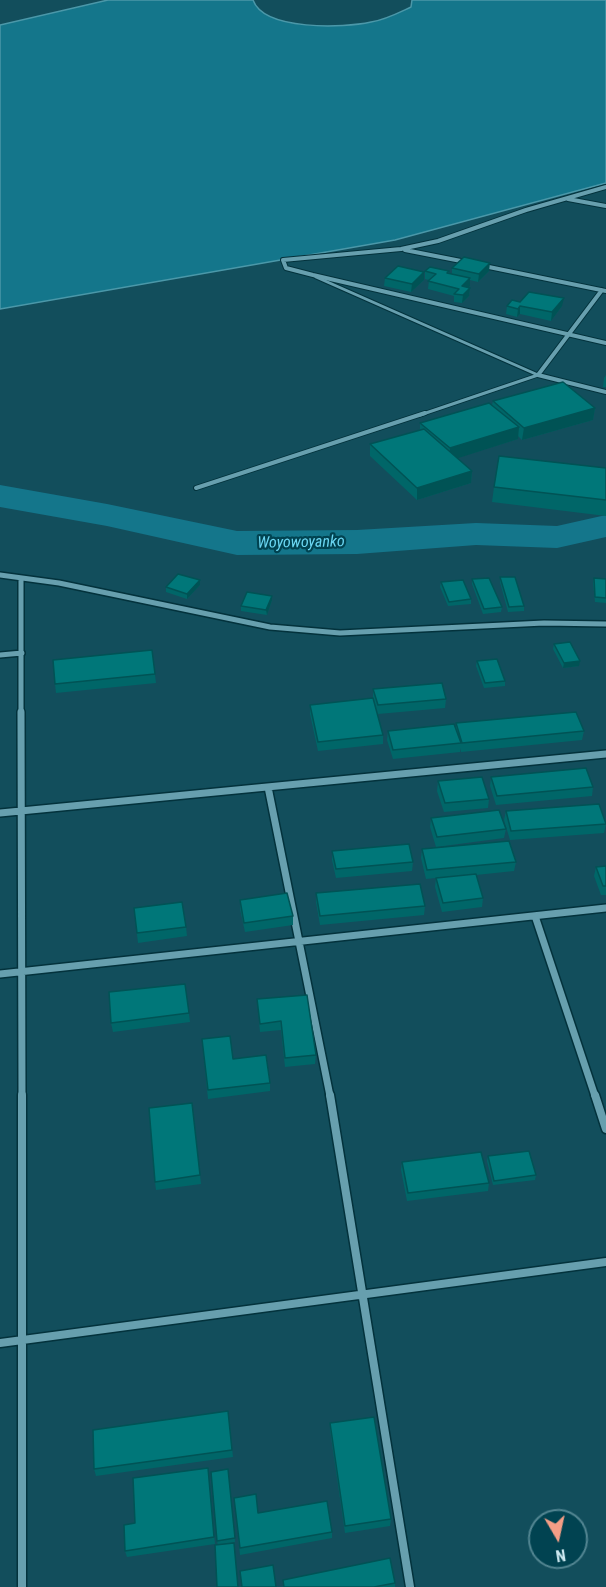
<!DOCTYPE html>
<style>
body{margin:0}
#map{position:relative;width:606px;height:1587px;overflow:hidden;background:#124e5c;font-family:"Roboto Condensed",sans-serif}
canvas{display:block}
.north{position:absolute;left:528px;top:1509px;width:60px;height:60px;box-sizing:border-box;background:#014351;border:2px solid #528591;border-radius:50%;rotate:171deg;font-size:16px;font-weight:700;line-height:24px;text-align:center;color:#cce8f0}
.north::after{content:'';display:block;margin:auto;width:21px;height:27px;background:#f49e86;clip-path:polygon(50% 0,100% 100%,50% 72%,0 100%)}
</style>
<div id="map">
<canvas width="606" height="1587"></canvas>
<div class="north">N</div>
</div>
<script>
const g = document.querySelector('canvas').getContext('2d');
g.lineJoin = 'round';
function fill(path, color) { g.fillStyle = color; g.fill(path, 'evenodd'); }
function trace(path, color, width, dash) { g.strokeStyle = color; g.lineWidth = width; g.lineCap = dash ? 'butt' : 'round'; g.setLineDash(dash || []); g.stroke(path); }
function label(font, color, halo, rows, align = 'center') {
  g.font = font + ' "Roboto Condensed",sans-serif'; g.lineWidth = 4.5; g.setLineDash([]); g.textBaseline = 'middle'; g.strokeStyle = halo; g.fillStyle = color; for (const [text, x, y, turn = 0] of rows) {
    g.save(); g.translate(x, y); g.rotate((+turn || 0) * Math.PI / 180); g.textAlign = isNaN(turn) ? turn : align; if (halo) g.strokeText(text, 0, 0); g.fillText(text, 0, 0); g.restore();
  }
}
const water = new Path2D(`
 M108,0H253C264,31 344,28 371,22C385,20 398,13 411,7L412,0H606V183L395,240L0,309V25Z`);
fill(water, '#14768b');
trace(water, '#4b98a9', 1.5);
fill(new Path2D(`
 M0,485L107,504L237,531L357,530L476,523L557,526L606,515V537L557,548L476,545L357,554L237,555L107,526L0,507Z`), '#14768b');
const laneFar1 = new Path2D(`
 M316,277L538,375
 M420,415L538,375`);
const lane = new Path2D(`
 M196,488L425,413`);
const streetFar3 = new Path2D(`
 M606,187L526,210L438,241L401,249L283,260L286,268L313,275L606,343
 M568,199L606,206
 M405,250L466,262
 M484,266L606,291
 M602,290L538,375L606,392`);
const streetFar2 = new Path2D(`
 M0,575L59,583L270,627L340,633L544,623L606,624
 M21,579V713
 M0,655L22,653`);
const streetFar1 = new Path2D(`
 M21,712L22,1096
 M268,787L330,1096
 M0,813L606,754
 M535,916L595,1096
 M0,974L606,908`);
const street = new Path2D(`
 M22,1095V1587
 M330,1095L410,1587
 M595,1095L606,1129
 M0,1343L606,1262`);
trace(laneFar1, '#03323c', 5);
trace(lane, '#03323c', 6);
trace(streetFar3, '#03323c', 6);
trace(streetFar2, '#03323c', 8);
trace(streetFar1, '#03323c', 10);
trace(street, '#03323c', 11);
trace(laneFar1, '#679fae', 3);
trace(lane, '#679fae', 4);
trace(streetFar3, '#679fae', 4);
trace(streetFar2, '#679fae', 5);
trace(streetFar1, '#679fae', 7);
trace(street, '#679fae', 8);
fill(new Path2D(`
 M452,268L489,271L478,282L470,280V286L468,287L470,288L469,296L462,303L454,302V296L428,289L429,280L425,279V271H449V273L452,274Z
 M385,278L424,280L411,292L384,286Z
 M520,302L562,306L551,321L520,314L517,317L506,314L507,306Z
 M606,375V387H603L604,378Z
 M493,401L595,408L593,420L522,440L518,436V439L457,458L472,471L471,483L417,500L370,456V444L420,430V423L492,405Z
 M606,468V516L492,502L494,487Z
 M500,577L524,606V611L508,612L500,582Z
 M594,578L606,579V603L595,602L593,583Z
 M472,579L502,607L501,612L483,614L472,584Z
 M441,582L471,599V604L448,606L440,587Z
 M200,585L187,599L166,592V587Z
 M272,600L267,615L241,611V606Z
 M554,644L579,666L563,668L553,649Z
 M152,650L156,683L56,693L55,684Z
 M477,661L505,681V686L484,688L476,666Z
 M373,689L446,699L445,708L378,714L383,735V744L318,751L310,714V705L376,708L373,698Z
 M456,723L584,731L582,740L461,752L460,748V752L393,759L387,740L388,731L456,729Z
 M491,777L593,787L592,796L496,805L490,786Z
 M438,781L489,799L488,808L444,812L437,791Z
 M506,811L606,824L604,833L510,840L504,820Z
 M431,818L506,829L504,838L436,847L430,827Z
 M422,849L516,862L514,871L476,875L483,898L482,907L442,912L435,887L436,878L426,879L421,858Z
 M332,851L413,862L412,871L336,878L332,860Z
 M606,866V895H601L594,876L596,867Z
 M316,893L425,906L424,915L320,925L316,902Z
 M240,900L293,916V925L245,932L240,909Z
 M134,908L186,927L187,936L138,943Z
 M185,984L190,1022L113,1032L111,1023Z
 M257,999L316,1055L315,1064L285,1067L281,1030L260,1032Z
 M202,1039L270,1083V1091L208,1099Z
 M192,1103L201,1184L156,1190L155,1182Z
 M488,1156L536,1175L535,1180L493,1185L487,1161Z
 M402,1162L489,1183L488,1191L407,1201L401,1170Z
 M228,1411L233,1457L96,1476L94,1469Z
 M330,1423L391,1519L390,1526L345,1533L330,1430Z
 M208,1468L215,1544L127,1557L125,1551L135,1523Z
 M228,1469L235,1542L218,1545L217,1541Z
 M234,1498L258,1513L332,1532V1538L240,1555Z
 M283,1580L395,1583V1587H283Z`), '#006668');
fill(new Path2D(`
 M490,263L489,271L478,282L479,274Z
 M424,272V280L411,292L412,284Z
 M470,278V286L462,294V286Z
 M470,288L469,296L462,303L463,295Z
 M564,298L562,306L551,321L552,312Z
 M520,306V314L517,317L518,309Z
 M595,408L593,420L522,440L524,428Z
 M519,427L518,439L449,461L450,448Z
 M472,471L471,483L417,500V488Z
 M200,580V585L187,599V594Z
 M272,596V600L267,615L266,610Z
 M580,661L579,666L563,668L564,663Z`), '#005355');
const building = new Path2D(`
 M464,257L490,263L479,274L452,268Z
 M398,266L424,272L412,284L385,278Z
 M430,267L449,271L447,273L470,278L462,286L470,288L463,295L454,294L459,289L428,281L436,274L425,271Z
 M529,292L564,298L552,312L520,306L518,309L507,306L512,300L520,302Z
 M563,382L595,408L524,428L493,401Z
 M489,403L519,427L450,448L420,423Z
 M424,429L472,471L417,488L370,444Z
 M499,456L606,468V500L494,487Z
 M178,574L200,580L187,594L166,587Z
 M500,577H515L524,606L509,607Z
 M489,578L502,607L484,609L472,579Z
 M594,578L606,579V598L595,597Z
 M463,580L471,599L449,602L441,582Z
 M247,592L272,596L266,610L241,606Z
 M570,642L580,661L564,663L554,644Z
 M152,650L155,674L55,684L53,660Z
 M497,659L505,681L485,683L477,661Z
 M442,683L446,699L378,705L373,689Z
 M373,698L383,735L318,742L310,705Z
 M576,712L584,731L462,743L456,723Z
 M454,724L461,743L393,750L388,731Z
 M586,768L593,787L497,796L491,777Z
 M482,777L489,799L445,803L438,781Z
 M599,804L606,824L511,831L506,811Z
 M499,810L506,829L437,837L431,818Z
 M509,841L516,862L427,870L422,849Z
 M409,844L413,862L336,869L332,851Z
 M606,866V886H603L596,867Z
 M476,874L483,898L443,903L436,878Z
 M420,884L425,906L320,916L316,893Z
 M287,893L293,916L244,923L240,900Z
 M182,902L186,927L137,933L134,908Z
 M185,984L189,1013L111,1023L109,992Z
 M307,995L316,1055L285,1058L281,1021L260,1024L257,999Z
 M230,1036L233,1059L266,1055L270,1083L208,1090L202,1039Z
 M192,1103L200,1175L155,1182L149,1108Z
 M529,1151L536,1175L494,1181L488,1156Z
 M481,1152L489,1183L408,1193L402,1162Z
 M228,1411L232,1450L94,1469L93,1430Z
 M374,1417L391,1519L345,1526L330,1423Z
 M208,1468L214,1537L125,1551L124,1525L135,1523L133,1478Z
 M228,1469L235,1538L217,1541L211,1472Z
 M256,1494L258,1513L327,1501L332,1532L240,1548L234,1498Z
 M234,1543L238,1587H217L215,1545Z
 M390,1558L395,1583L374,1587H284L283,1580Z
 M273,1565L276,1587H242L240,1571Z`);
fill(building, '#007779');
trace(building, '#005355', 1.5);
label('italic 16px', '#6ad6f2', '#014351', [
 ["Woyowoyanko",301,543,-1]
]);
</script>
